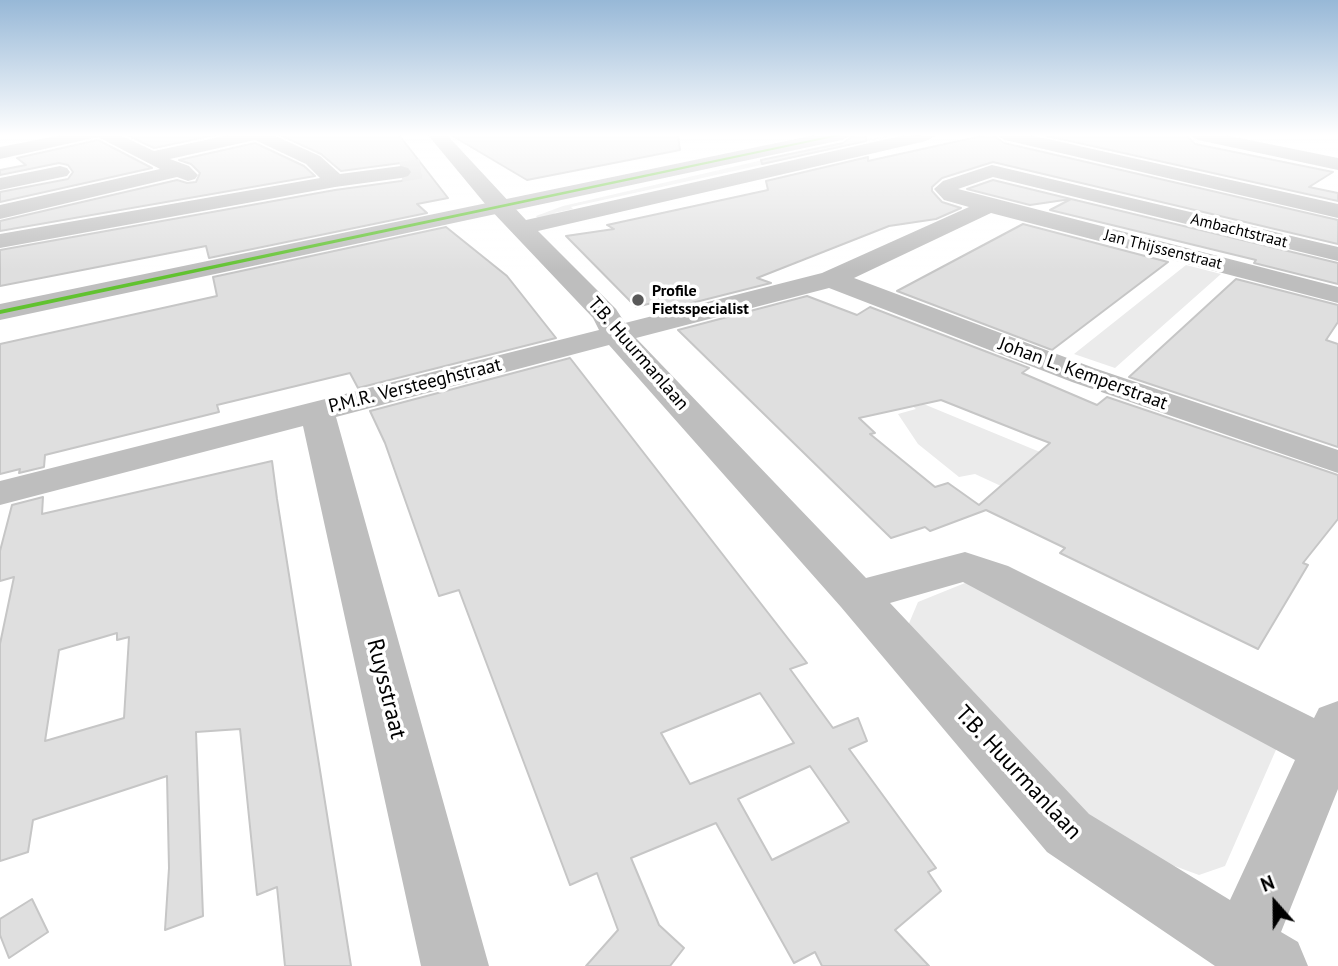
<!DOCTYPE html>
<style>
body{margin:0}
#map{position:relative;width:1338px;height:966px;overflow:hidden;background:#fff;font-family:"PT Sans",sans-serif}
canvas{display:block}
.north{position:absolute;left:1240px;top:868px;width:70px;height:70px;-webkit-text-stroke:5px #fff;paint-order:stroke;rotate:339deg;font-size:19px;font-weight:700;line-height:28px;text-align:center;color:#000}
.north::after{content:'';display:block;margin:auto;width:24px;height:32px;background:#000;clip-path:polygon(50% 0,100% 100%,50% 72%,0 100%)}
</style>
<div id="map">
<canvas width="1338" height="966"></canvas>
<div class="north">N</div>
</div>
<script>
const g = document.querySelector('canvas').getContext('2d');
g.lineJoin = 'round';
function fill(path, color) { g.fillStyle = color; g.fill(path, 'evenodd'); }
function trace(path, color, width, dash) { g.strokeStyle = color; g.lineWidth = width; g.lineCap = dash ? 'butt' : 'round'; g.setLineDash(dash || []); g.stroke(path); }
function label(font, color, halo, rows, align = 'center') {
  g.font = font + ' "PT Sans",sans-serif'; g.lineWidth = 7; g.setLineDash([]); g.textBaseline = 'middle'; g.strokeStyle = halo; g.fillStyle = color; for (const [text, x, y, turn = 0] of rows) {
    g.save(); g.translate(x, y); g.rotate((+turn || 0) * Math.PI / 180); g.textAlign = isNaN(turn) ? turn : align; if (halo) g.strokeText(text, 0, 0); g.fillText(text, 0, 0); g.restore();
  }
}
fill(new Path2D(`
 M897,135L571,207L573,209L554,213L557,216L538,219L536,216L563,206L832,144Z
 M1186,265L1221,274L1115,368L1074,354Z
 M905,400L926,405L1040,452L1001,486L975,474L959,477L918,444L898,414L916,409Z
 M965,583L992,588L1279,743L1225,866L1199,875L1131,850L1051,789L907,628L918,602Z`), '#ebebeb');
const building = new Path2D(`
 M127,135H215L154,148Z
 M280,135H399L448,198L417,204L427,213L209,258L206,246L0,286V250L335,190L401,181L410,178L414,172L409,165L401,163L341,171L321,154Z
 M451,135H678L680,150L527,180Z
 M854,135H866V141L762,164L761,160L843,143Z
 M986,135H993L1004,143L1338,220V244L993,162L942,178L932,187V191L942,202L961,208L936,219L889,226L757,278L771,283L660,311L652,303L636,307L566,236L614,229L607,225L768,190L766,181L868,157V161Z
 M1043,135H1186L1195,144L1333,172L1309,187L1338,193V201Z
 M98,140L152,168L0,202V192L68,179L73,172L68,165L59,163L0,175V170L26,165L17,158Z
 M255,143L304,166L315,176L0,231V221L177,180L187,183L196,182L200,173L191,164L179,160Z
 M993,180L1071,199L1030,205L967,189Z
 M1071,199L1338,263V284L1254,263L1256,260L1050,210Z
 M1023,224L1168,262L1052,350L897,291Z
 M446,227L507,276L556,338L358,388L350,373L217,405L219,412L45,455L44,467L19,473L20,469L0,474V344L217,296L213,277Z
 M1236,279L1338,305V322L1326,340L1338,344V447L1129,377Z
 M807,296L857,315L870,307L1029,368L1022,373L1097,405L1107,397L1338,475V519L1303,563L1308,565L1258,649L1060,553L1065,548L986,510L930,531L925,527L891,538L678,330ZM941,400L1029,435L1050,443L979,505L948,483L935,487L870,434L875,433L859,418Z
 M570,358L807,663L790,669L833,728L858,718L867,741L849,749L936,868L928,872L941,891L895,930L929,966H822L815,952L794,963L716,823L631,858L659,925L684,948L670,966H586L618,930L597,873L570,885L459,590L439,596L385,443L370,411ZM760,693L794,743L690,784L661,733ZM810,766L849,822L772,860L738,799Z
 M272,461L277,499L351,966H285L277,887L257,895L240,729L196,732L203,916L165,930L169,868L167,776L33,820L28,852L0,861V644L14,577L0,581V551L12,505L43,497L42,514ZM117,633V640L129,637L124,718L45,741L59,650Z
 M32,899L48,932L9,958L0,935V919Z`);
fill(building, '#dfdfdf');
trace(building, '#c6c6c6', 2);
trace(new Path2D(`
 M401,172L425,168`), '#d9d9d9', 20, [20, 10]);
fill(new Path2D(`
 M62,135H120L154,151L229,135H273L320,156L340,174L401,166L408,168L411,172L408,176L401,178L335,187L0,248V234L320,178L306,164L255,140L170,159L189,166L198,175L195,179L188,181L177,177L0,219V205L160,169L98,137L0,159V147Z
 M428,135H447L526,220L905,135L935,136L926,141L538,231L616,309L625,323L822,273L969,207L944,200L934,189L943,181L992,165L1338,247V261L993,177L958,189L1338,287V303L991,213L854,278L1094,368L1338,450V473L1072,382L829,288L636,338L866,578L965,552L1008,566L1314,718L1319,708L1338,701V789L1281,932L1298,942L1308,966H1215L1047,852L841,607L609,345L336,417L489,966H421L303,426L0,505V481L599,330L593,318L486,205ZM963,582L1295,760L1230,900L1089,814L890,603Z
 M996,135H1030L1338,204V218L1005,140Z
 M1189,135H1225L1338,158V170L1198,140Z
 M60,166L67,168L70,172L67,176L0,190V178Z`), '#bebebe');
fill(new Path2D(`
 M815,135H851L842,140L0,320V304Z`), '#bebebe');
fill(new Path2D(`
 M834,135H843L0,314V310Z`), '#61c230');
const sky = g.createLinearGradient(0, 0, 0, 270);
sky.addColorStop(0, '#97b8d7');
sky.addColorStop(0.5, '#fff');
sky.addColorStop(1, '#ffffff00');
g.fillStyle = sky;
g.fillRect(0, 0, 1338, 270);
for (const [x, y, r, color] of [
 [638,300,7,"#595959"]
]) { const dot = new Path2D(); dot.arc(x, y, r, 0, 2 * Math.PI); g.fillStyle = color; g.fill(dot); trace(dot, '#fff', 2.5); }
label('16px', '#000', '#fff', [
 ["Ambachtstraat",1239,231,14],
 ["Jan Thijssenstraat",1163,250,14]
]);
label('bold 16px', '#000', '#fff', [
 ["Profile",652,291],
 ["Fietsspecialist",652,309]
], 'left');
label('19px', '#000', '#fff', [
 ["T.B. Huurmanlaan",638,354,49],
 ["Johan L. Kemperstraat",1083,374,20],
 ["P.M.R. Versteeghstraat",415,386,-14]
]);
label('23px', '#000', '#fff', [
 ["Ruysstraat",386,689,76],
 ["T.B. Huurmanlaan",1018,773,47]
]);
</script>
